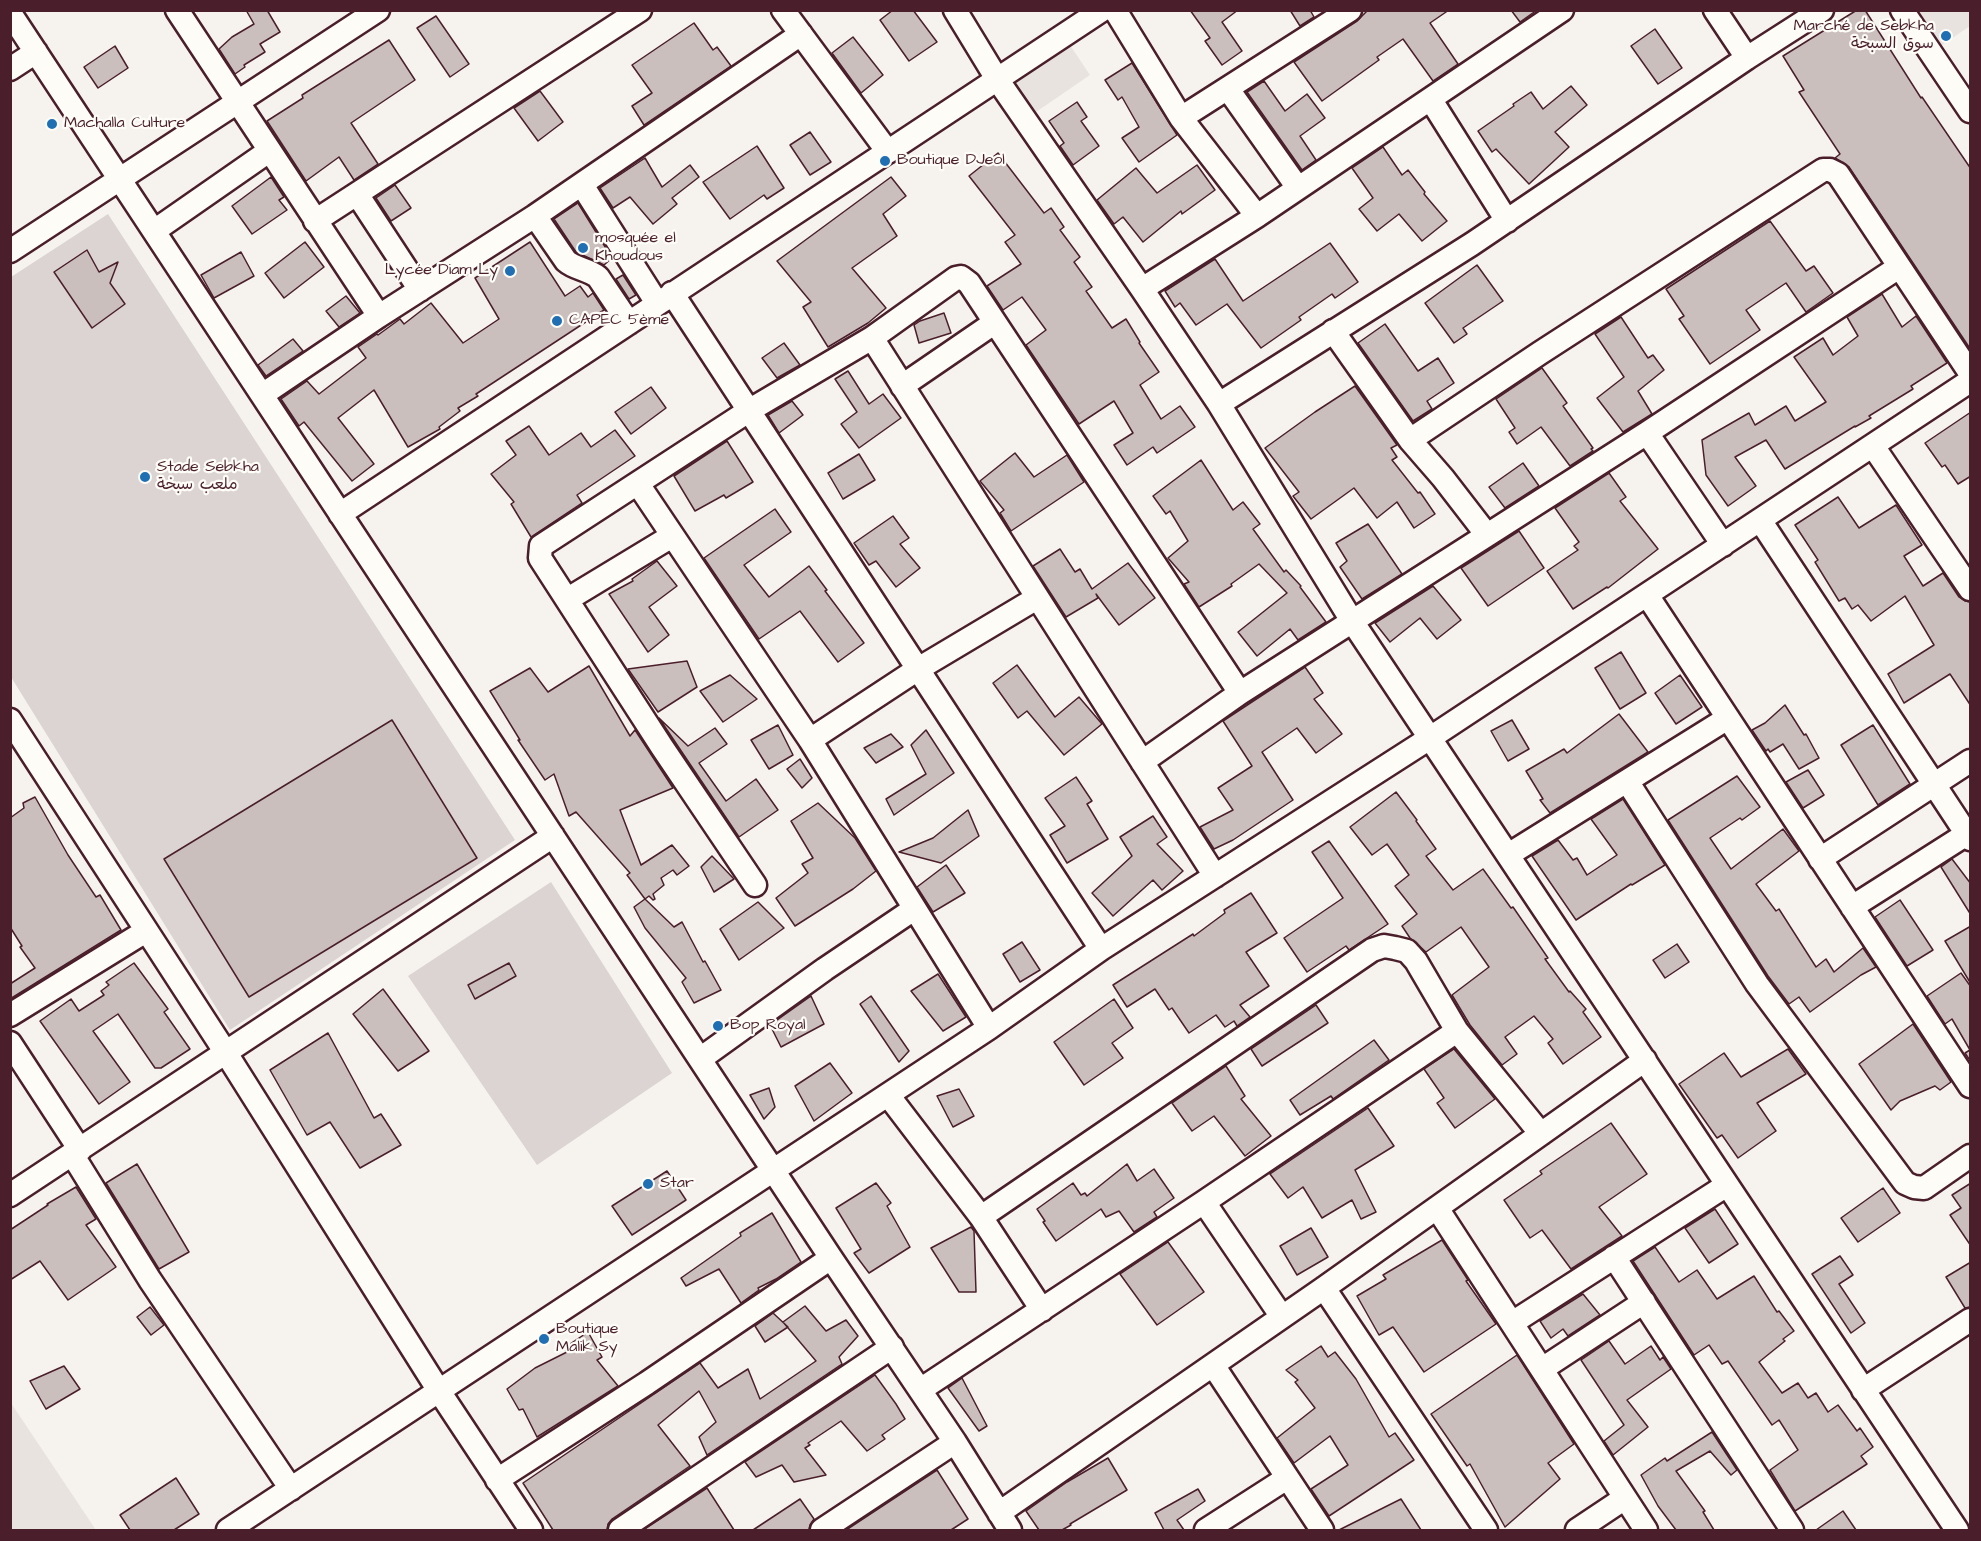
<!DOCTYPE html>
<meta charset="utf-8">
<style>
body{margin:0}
#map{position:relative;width:1981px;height:1541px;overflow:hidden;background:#f6f3ef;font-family:"Architects Daughter",sans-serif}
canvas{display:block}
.frame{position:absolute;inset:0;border:12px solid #4a1f2b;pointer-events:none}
</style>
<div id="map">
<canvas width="1981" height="1541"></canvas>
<div class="frame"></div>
</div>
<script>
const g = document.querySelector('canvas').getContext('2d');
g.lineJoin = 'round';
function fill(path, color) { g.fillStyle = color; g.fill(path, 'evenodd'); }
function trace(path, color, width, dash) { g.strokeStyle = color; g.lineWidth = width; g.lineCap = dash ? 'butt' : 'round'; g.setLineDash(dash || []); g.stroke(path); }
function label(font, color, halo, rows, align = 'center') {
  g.font = font + ' "Architects Daughter","Playpen Sans Arabic",sans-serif'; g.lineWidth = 4.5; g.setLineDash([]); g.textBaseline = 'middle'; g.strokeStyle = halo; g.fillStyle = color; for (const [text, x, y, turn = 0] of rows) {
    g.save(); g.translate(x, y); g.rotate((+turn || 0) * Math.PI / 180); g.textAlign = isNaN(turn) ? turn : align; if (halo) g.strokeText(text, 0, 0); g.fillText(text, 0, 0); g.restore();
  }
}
fill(new Path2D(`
 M1919,11H1970V26L1942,45Z
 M1068,42L1090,75L1036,112L1013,79Z
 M11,1403L96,1530H11Z`), '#e9e3e0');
fill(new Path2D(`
 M108,214L515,840L230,1030L11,677V277Z
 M551,882L672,1073L537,1165L408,976Z`), '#dcd4d2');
const building = new Path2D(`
 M246,10H267L280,32L260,44L265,52L244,65L245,67L235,74L219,49L232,37L254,24Z
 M893,10H913L937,42L909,61L880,20Z
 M1190,10H1238L1222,22L1242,51L1222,65L1205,41L1210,38Z
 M1290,10H1310L1314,17L1300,26Z
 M1368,10H1449L1430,23L1458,64L1433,81L1403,39L1377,57L1379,60L1322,101L1294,62L1357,21Z
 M1511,10H1537L1520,22Z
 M1857,10H1865L1921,98L1922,97L1971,169V345L1969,347L1849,167L1835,158L1840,154L1799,92L1804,90L1783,56Z
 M436,16L469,64L450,77L417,28Z
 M694,23L713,50L717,47L731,66L644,125L632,106L652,93L632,65Z
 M1655,29L1682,68L1658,84L1631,46Z
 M853,37L883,75L861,93L832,53Z
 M389,40L415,80L351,123L378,164L354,180L339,157L306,181L267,121L303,98L302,95Z
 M115,46L128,68L98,88L84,67Z
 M1132,63L1177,135L1139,162L1122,138L1139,127L1122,97L1118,100L1105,80Z
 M1264,81L1285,111L1307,94L1325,118L1300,136L1316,160L1302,170L1247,92Z
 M1571,86L1587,105L1555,132L1569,147L1529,184L1496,149L1492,152L1478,131L1514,106L1513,104L1531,92L1543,109Z
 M540,91L563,122L538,141L514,108Z
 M1077,102L1087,117L1081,121L1099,146L1073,165L1060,146L1064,143L1049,121Z
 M810,132L831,162L810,175L790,145Z
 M757,146L784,188L767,199L764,195L730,219L703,182Z
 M1383,147L1402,175L1408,170L1425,192L1424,194L1447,221L1422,241L1399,214L1377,231L1359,209L1373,198L1352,168Z
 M998,153L1044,213L1051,208L1064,227L1060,230L1080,257L1074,262L1092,287L1086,291L1112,328L1126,319L1140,342L1139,343L1159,372L1140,385L1161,419L1180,406L1195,427L1157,453L1153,447L1127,465L1114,445L1133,433L1114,401L1079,424L1026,345L1046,330L1022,297L1003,310L987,286L1021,264L1005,242L1015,235L969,176Z
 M645,158L662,187L690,165L699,177L672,198L677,204L653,224L630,197L613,208L600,188Z
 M1197,165L1215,190L1182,214L1181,211L1143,242L1123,217L1114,224L1097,200L1136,168L1157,193Z
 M271,177L284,197L279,200L287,210L252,234L232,206Z
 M891,177L906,196L883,214L897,236L852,268L886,308L868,323L828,347L803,307L811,302L777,261Z
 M395,185L411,208L391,221L376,198Z
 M578,203L612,258L604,265L576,252L554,219Z
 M1770,221L1806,271L1814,266L1833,293L1806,312L1786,283L1746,310L1760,330L1710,364L1679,319L1684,316L1666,289Z
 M305,242L324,267L284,298L265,273Z
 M530,242L565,296L580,286L588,297L593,293L604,310L476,394L478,396L458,408L460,411L439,427L440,429L408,447L374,390L338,418L374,464L352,481L304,422L299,426L281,399L307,381L319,394L366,358L358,347L377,334L378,335L400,319L404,324L431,303L463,343L499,319L475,278Z
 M1330,243L1358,282L1335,298L1332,294L1299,317L1301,320L1261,348L1227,304L1196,325L1180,303L1175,307L1165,291L1215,259L1243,301Z
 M87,250L99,272L118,262L110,283L125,304L92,328L54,272Z
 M241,252L254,276L214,298L201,275Z
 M1477,265L1503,301L1463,328L1467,334L1454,343L1425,303Z
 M623,275L636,295L629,299L616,279Z
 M1882,294L1902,327L1916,316L1947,363L1911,386L1913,389L1869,416L1871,418L1855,427V426L1785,469L1766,440L1735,457L1756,486L1728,506L1706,475L1702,440L1749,413L1755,425L1786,406L1795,421L1826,402L1794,357L1823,338L1833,355L1858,336L1847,317Z
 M346,296L360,313L339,327L326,311Z
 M944,313L951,333L919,343L914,325L920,321Z
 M1621,317L1648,358L1653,355L1664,370L1638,391L1652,414L1623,432L1597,398L1624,377L1595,334Z
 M1385,324L1418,371L1438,358L1454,383L1427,401L1432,409L1413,421L1358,343Z
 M293,339L303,351L266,376L258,365Z
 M784,343L800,365L777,378L762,358Z
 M1542,368L1567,403L1563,406L1593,448L1591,449L1593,451L1570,466L1541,427L1517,444L1509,432L1515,428L1496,399Z
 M848,371L869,404L883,394L901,418L859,448L841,424L857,412L835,379Z
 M1355,386L1397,445L1391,448L1397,457L1392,460L1418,493L1420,492L1435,514L1414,528L1397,502L1377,518L1354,488L1311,519L1293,496L1299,492L1265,448L1315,412Z
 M651,387L666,408L631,434L615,412Z
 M792,401L803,415L779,433L768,415Z
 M1971,412V476L1958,484L1945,465L1942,467L1925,443Z
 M529,426L549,455L581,433L591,447L615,430L635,456L577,495L582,503L531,537L511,504L514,502L491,474L516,455L506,441Z
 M727,441L753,482L726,498L724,495L695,511L674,476Z
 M1015,453L1034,477L1067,455L1084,482L1011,531L1000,513L1004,510L980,481Z
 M859,454L875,480L843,499L828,473Z
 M1201,460L1233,510L1243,502L1260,524L1253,529L1284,572L1286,570L1301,586L1300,587L1326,622L1298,640L1290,629L1257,656L1238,632L1287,593L1259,564L1231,584L1232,586L1199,607L1184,584L1189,582L1168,558L1188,541L1170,511L1166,514L1153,496Z
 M1523,463L1539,486L1505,508L1489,487Z
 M1609,473L1626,497L1620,501L1658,549L1608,588L1607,587L1573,609L1547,571L1578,550L1574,546L1579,542L1555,508Z
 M1838,497L1859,528L1896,505L1922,545L1904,556L1923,586L1943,573L1959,597L1965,601L1971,602V706L1950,674L1904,703L1888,674L1934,645L1905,596L1871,621L1858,605L1852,609L1845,598L1839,601L1815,562L1818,560L1795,525Z
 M775,509L791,532L744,565L769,597L809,566L827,590L825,591L864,643L838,662L800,611L759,639L704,558Z
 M893,516L909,538L900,544L920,568L896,587L876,561L869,565L854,543Z
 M1368,524L1402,574L1362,599L1340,567L1347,561L1336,543Z
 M1519,531L1544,568L1488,606L1461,568Z
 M1060,549L1075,572L1080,569L1092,589L1128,563L1155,598L1119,625L1096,594L1098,598L1066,617L1033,566Z
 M657,561L677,586L649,607L669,635L648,652L609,594L633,581L632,579Z
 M1433,586L1461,620L1437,639L1420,618L1390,642L1375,623Z
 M1621,652L1646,693L1620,709L1595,668Z
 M687,661L697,687L658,712L628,669Z
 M1017,665L1055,717L1079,697L1102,724L1064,755L1027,711L1018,718L993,683Z
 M589,666L630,736L635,730L673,788L620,810L641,865L672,845L689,866L677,875L673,870L661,878L664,885L653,894L655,899L653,900L649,896L645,899L627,875L630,873L576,812L569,816L554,774L545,780L518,740H520L490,691L530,668L548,692Z
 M1305,667L1323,693L1314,699L1342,734L1316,753L1297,728L1262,752L1293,800L1233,840L1214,849L1200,827L1233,810L1218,788L1252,766L1223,721Z
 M730,675L757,699L723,722L700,691Z
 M1680,675L1702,707L1676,724L1655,693Z
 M1785,705L1804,735L1806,734L1819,758L1799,769L1783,744L1770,752L1768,749L1766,751L1752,730L1765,723Z
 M1619,714L1648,752L1550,813L1540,800L1543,799L1526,771L1564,749L1567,753Z
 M659,718L688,746L715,728L727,744L699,763L726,801L756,779L778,810L739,837Z
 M392,720L477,858L249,997L164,859Z
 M1512,720L1529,749L1508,761L1491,731Z
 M778,725L793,755L769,769L751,740Z
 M1873,725L1910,784L1878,805L1841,745Z
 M926,730L954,773L894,815L886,799L926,774L911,745Z
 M891,734L903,747L876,763L864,748Z
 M800,759L812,778L802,788L787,769Z
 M1808,770L1824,795L1803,808L1786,782Z
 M1737,776L1760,807L1742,820L1740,818L1710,838L1731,869L1783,829L1799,851L1756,884L1776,911L1779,909L1816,967L1826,959L1834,972L1863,948L1876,967L1861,975L1810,1012L1799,997L1789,1004L1768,976L1668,820Z
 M1076,777L1092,801L1087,804L1108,839L1067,863L1050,835L1065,826L1045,798Z
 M1396,792L1417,820L1416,821L1436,849L1426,856L1453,890L1483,869L1511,908L1513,907L1548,958L1545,959L1569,992L1570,991L1586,1009L1583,1012L1601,1037L1563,1064L1548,1043L1553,1039L1534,1016L1505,1037L1517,1054L1502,1065L1470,1025L1452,995L1489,967L1461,927L1426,952L1410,938L1402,926L1417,914L1395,886L1409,875L1387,844L1372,855L1350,827Z
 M35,797L68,855L96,897L100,895L121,930L10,999V984L35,968L20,947L22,946L10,927V818L24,808L23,803Z
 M1623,799L1665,865L1632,885L1631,884L1576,920L1532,856L1558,840L1573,860L1577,858L1587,875L1617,855L1591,819Z
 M818,803L855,838L876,871L853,889L795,926L776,898L808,873L802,864L813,858L791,821Z
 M968,810L979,836L941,863L899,852L933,838Z
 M1153,816L1167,837L1157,844L1183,871L1162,890L1153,880L1113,916L1092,893L1132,856L1120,837Z
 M1329,841L1388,924L1349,950L1346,946L1307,972L1284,938L1343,898L1312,852Z
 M712,856L734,879L714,892L701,867Z
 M1952,859L1971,884V915L1941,867Z
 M946,865L965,893L933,912L917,887Z
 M1251,893L1277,933L1246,952L1269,986L1240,1005L1250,1017L1237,1026L1234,1021L1225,1027L1216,1015L1189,1033L1172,1008L1169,1010L1155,989L1127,1007L1113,985L1193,934L1194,936L1225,913L1224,910Z
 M645,899L674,927L682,922L703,962L705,961L721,990L694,1003L682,982L686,978L645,928L634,907Z
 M1900,900L1933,950L1907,966L1875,917Z
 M758,902L784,928L739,960L720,929Z
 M1971,926V984L1945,941Z
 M1022,942L1040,970L1020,982L1003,954Z
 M1677,944L1689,962L1665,978L1653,960Z
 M134,963L168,1009L164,1012L190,1049L161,1068H155L118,1014L93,1031L130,1082L99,1104L40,1021L71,999L79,1011L104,995L101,991L109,985L106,982Z
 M509,963L516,976L475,999L468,985Z
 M1961,973L1971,987V1062L1965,1053L1970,1050L1952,1019L1945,1024L1927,996Z
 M938,974L966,1017L943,1031L911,991Z
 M383,989L429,1051L398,1071L353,1014Z
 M811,996L824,1024L781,1047L770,1025Z
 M871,996L909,1051L899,1062L860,1004Z
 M1114,999L1133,1028L1112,1043L1123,1058L1084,1085L1054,1042Z
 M1316,1005L1328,1023L1262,1066L1251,1049Z
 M1913,1024L1951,1082L1940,1090L1935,1086L1900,1101L1891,1110L1859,1064Z
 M328,1033L374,1118L381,1114L401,1145L360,1168L330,1122L307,1135L270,1070Z
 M1374,1040L1389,1060L1333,1099L1331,1096L1300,1115L1290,1100Z
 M1454,1049L1495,1099L1455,1128L1437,1103L1444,1098L1424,1069Z
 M1788,1049L1806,1074L1757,1103L1776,1131L1738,1158L1722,1135L1717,1138L1679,1084L1724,1053L1741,1077Z
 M830,1063L852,1093L814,1121L795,1086Z
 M1226,1066L1245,1096L1241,1099L1271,1136L1245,1156L1214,1116L1192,1131L1172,1103Z
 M769,1088L775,1107L764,1119L750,1095Z
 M959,1089L974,1116L953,1127L937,1096Z
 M1368,1108L1394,1146L1355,1170L1376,1212L1361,1219L1352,1200L1322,1218L1303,1187L1288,1198L1270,1174Z
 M1611,1123L1647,1174L1599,1207L1622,1236L1571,1269L1542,1230L1530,1238L1504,1200L1542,1174L1540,1171Z
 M137,1164L189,1252L159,1269L106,1183Z
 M1127,1164L1137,1181L1154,1169L1174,1198L1154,1212L1157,1217L1134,1232L1119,1211L1106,1217L1101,1209L1056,1241L1043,1222L1045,1221L1037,1209L1073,1183L1081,1195L1085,1193L1087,1196Z
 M667,1171L686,1200L632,1235L612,1206Z
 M876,1183L891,1203L887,1206L910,1247L869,1273L854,1253L861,1249L836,1208Z
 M1971,1183V1246L1950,1215L1961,1208L1952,1195Z
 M76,1187L96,1219L86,1225L116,1267L68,1300L40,1261L10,1280V1230L48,1205L47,1204Z
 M1883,1188L1900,1213L1858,1242L1841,1218Z
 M1715,1209L1738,1244L1709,1263L1685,1228Z
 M772,1213L801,1262L776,1279L758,1288L759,1290L741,1303L719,1269L686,1286L681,1278L741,1236L740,1233Z
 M971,1227L974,1231L976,1292H959L931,1248Z
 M1311,1228L1328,1257L1297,1275L1280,1246Z
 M1442,1240L1468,1280L1466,1281L1496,1324L1424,1372L1393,1327L1379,1335L1357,1296L1386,1279L1383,1275Z
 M1168,1242L1204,1292L1157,1325L1120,1274Z
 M1655,1247L1679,1282L1697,1270L1717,1299L1754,1276L1777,1312L1779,1311L1794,1331L1783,1339L1785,1341L1759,1362L1782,1393L1798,1383L1808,1398L1816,1393L1828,1412L1838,1405L1857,1431L1860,1428L1873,1447L1861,1456L1867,1464L1795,1511L1770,1470L1798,1450L1779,1420L1772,1425L1728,1361L1722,1364L1709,1345L1694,1355L1633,1261Z
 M1840,1256L1853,1275L1839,1284L1865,1323L1851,1333L1812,1274Z
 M1971,1262V1307L1965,1308L1946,1277Z
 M1583,1294L1600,1315L1568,1336L1563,1329L1551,1338L1540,1321Z
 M805,1306L826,1331L846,1320L858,1336L839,1357L842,1364L707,1455L699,1437L716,1422L699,1391L658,1425L690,1466L612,1519L608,1524L607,1530H553L523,1483L700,1363L718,1388L748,1369L760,1399L816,1361L783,1322Z
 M150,1307L164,1325L151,1335L137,1317Z
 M773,1313L788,1327L765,1342L755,1326Z
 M588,1332L602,1357L597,1360L618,1386L537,1437L523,1409L519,1410L507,1389L535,1368L567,1352L564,1348Z
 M1609,1341L1625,1364L1651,1346L1660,1360L1663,1357L1671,1369L1627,1400L1648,1427L1613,1455L1604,1441L1624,1425L1581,1360Z
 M1321,1346L1328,1357L1335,1352L1356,1379L1389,1437L1395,1433L1414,1460L1329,1516L1311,1489L1348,1465L1330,1436L1294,1463L1277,1438L1315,1408L1295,1382L1298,1380L1286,1370Z
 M1517,1355L1574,1444L1548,1463L1560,1479L1505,1527L1470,1464L1467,1466L1431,1414Z
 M64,1366L80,1389L46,1409L30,1381Z
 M875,1375L896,1404L905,1419L882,1435L885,1439L867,1451L841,1421L808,1443L810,1445L805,1448L826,1475L794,1482L782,1465L756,1477L745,1462Z
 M962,1378L987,1426L979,1431L948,1388Z
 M1712,1432L1737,1470L1731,1475L1710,1451L1676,1471L1705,1511L1703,1512L1714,1530H1676L1658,1506L1641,1475L1665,1458L1667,1461Z
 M1108,1458L1127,1490L1070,1524L1071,1525L1062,1530H1039L1026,1511L1067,1482Z
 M937,1470L968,1519L951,1530H846Z
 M176,1478L199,1514L174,1530H130L120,1515Z
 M707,1488L734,1530H643Z
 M1198,1489L1205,1501L1177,1520L1184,1530H1164L1155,1513Z
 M800,1499L814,1519L810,1525L809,1530H753Z
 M1401,1499L1421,1530H1339Z
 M1843,1511L1856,1530H1816Z`);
fill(building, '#cbbfbe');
trace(building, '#4a1f2b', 1.5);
const minor = new Path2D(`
 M177,10L379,316
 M783,10L888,152
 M955,10L997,79L1142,289L1219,404L1352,621L1957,1530
 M1115,10L1181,118L1257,216
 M1715,10L1747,58
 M1902,10L1970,111
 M10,13L831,1258L955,1442L1010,1530
 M10,69L36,52
 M1228,89L1298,188
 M1431,100L1507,221
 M1181,118L1350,10
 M582,185L657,303
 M357,194L420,290
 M535,216L566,261C575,269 588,269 598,277L629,323
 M315,221L640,10
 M154,231L269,151
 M10,251L378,10
 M1142,289L1257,216L1562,10
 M672,293L1101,949
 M1333,331L1410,440L1443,478L1487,535
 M872,338L1215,876
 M902,386L994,323
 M262,395L379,316L535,216L801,34
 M1219,404L1472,244L1747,58L1822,10
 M1647,433L1723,545
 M1410,440L1540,353L1823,170H1830L1838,174L1970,373
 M1873,446L1970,589
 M638,484L810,740L989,1028
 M340,514L1102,10
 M1760,520L1970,839
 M1647,595L1970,1086
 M568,599L672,536
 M10,720L226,1053L439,1391L531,1530
 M810,740L918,669L1037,598
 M1142,762L1240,693L1647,433L1899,267
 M1627,781L1757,984L1905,1183L1914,1187L1924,1188L1970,1156
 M1508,855L1728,718
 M1820,859L1970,761
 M755,885L662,747L540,558L541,546L750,410L872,338L956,278L961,277L969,283L1240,693
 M1852,907L1970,832
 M10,1015L146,931
 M10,1043L80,1150
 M700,1059L825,969L914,909
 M888,1095L981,1217L1042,1310
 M72,1154L150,1280L291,1489
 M10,1195L553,836
 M1204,1202L1282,1317
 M1437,1208L1646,1530
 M981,1217L1372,950L1384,946L1395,948L1407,951L1416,961L1457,1031L1541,1134
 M1614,1257L1792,1530
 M1324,1288L1486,1530
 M1512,1323L1727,1185
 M1213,1365L1322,1530
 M1542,1369L1644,1302
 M920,1390L1204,1202L1457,1031
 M1863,1390L1970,1320
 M497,1480L647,1383L831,1258
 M999,1513L1324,1288L1645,1060
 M228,1530L989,1028L1101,949L1430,738L1970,381
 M620,1530L892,1347
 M822,1530L955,1442
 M1206,1530L1287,1478
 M1577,1530L1625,1498`);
trace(minor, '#4a1f2b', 27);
trace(minor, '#fdfcf7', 22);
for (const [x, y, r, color] of [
 [1946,36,6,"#1f6fb2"],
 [52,124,6,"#1f6fb2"],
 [885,161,6,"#1f6fb2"],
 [583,248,6,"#1f6fb2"],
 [510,271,6,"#1f6fb2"],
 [557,321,6,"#1f6fb2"],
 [145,477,6,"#1f6fb2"],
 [718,1026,6,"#1f6fb2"],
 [648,1184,6,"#1f6fb2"],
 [544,1339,6,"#1f6fb2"]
]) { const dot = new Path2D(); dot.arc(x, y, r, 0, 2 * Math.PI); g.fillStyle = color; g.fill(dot); trace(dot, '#fdfcf7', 2); }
label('16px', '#4a1f2b', '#fdfcf7', [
 ["Marché de Sebkha",1934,27,"right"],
 ["سوق السبخة",1934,45,"right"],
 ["Machalla Culture",64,124],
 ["Boutique DJeol",897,161],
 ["mosquée el",595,239],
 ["Khoudous",595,257],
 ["Lycée Diam Ly",498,271,"right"],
 ["CAPEC 5ème",569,321],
 ["Stade Sebkha",157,468],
 ["ملعب سبخة",157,486],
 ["Bop Royal",730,1026],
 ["Star",660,1184],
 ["Boutique",556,1330],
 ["Malik Sy",556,1348]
], 'left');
</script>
